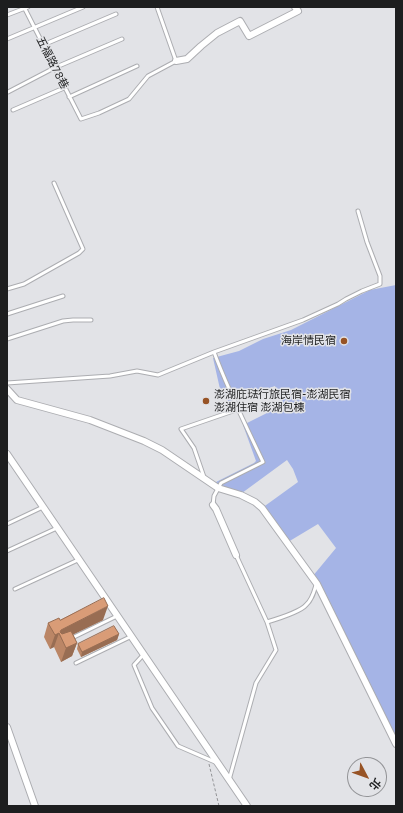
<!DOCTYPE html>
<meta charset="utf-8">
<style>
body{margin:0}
#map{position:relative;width:403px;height:813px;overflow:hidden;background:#e2e3e7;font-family:"IBM Plex Sans","Noto Sans TC",sans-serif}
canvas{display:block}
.frame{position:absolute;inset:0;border:8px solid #1d1e1f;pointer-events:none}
.north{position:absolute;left:347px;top:757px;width:40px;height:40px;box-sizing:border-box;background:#e2e3e7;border:1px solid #939497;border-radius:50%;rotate:131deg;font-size:11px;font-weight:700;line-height:16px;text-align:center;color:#1d1e1f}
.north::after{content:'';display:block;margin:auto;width:14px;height:18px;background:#975325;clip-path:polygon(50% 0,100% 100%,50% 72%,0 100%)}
</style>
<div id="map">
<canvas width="403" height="813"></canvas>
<div class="frame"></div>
<div class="north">北</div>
</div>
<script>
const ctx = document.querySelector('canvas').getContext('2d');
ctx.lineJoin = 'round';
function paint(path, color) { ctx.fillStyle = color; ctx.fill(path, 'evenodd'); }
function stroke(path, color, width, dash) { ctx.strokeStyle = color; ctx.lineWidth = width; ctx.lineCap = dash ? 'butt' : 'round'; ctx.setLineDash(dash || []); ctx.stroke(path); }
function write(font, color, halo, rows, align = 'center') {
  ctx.font = font + ' "IBM Plex Sans","Noto Sans TC",sans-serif'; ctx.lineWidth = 3; ctx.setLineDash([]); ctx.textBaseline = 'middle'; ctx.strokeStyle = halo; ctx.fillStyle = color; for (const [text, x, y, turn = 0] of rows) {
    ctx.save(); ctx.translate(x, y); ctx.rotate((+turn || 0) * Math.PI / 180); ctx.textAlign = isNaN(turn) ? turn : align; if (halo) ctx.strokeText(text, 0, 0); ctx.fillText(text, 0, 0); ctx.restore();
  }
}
paint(new Path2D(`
 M 396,285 L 396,742 L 312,577 L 336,548 L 318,524 L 288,542 L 262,508 L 298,482 L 293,469 L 287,460 L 242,493 L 214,483 L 254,463 L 256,461 L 243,425 L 283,405 L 275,386 L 229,402 L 220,389 L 213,358 L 239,351 L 263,339 L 291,330 L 370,290 Z`), '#a5b4e6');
const lane = new Path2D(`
 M 24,7 L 81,119 L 99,113 L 129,99 L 148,76 L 176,61 L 157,7
 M 7,15 L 28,7
 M 7,39 L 83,7
 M 43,45 L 116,14
 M 8,92 L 54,68 L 122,39
 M 69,97 L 137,66
 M 13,110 L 64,88
 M 7,289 L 24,284 L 79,253 L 83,249 L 54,183
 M 7,314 L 63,296
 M 7,339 L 63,321 L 73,320 L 91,320
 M 7,383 L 110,376 L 137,371 L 158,375 L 214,352 L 303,320 L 338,304 L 346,299 L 362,291 L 380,284 L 380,276 L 367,242 L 358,211
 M 204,477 L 194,448 L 181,429 L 239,409
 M 213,505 L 214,496 L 221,483 L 263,462 C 246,426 228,390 214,352
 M 7,524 L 43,507
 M 7,551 L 57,528
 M 236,555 L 267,622
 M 15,589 L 78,560
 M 72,638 L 117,616
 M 144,654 L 134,665 L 152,708 L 178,746 L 215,762
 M 76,663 L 132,636
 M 229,780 L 256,683 L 276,650 L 267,622 C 277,619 300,612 306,605 C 312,600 314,592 316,585`);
const street = new Path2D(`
 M 176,61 L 187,59 L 201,46 L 217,33 L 240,21 L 249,36 L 298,11 L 295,7
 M 7,389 L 17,400 L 90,420 L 144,441 L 162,450 L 218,488 L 241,495 L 255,502 L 262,508 L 317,584 L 396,744
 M 7,454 L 247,806
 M 213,505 L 216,509 L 236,555
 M 7,727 L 35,806`);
stroke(lane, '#acadb1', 5);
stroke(street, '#acadb1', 8);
stroke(new Path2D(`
 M 209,764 L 219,806`), '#929396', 1, [3, 2]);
stroke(lane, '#fff', 3);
stroke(street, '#fff', 6);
paint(new Path2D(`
 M 60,620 L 103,620 L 73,634 L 77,643 L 72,656 L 61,662 L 54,647 L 50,649 L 44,637 L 48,623 Z
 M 119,634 L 117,640 L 81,657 L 77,649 L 78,644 Z`), '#bb8666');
paint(new Path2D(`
 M 108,606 L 103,620 L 62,640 L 59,634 L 61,630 Z
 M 59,633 L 54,647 L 50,649 L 55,635 Z
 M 119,634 L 117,640 L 81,657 L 82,652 Z
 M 77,643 L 72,656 L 61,662 L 66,648 Z`), '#986d53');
const building = new Path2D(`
 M 104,598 L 108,606 L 61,630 L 60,632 L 62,634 L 71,631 L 77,643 L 66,648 L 59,633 L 55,635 L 48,623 L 59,618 L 60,620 Z
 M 114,626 L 119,634 L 82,652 L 78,644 Z`);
paint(building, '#d99c77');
stroke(building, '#986d53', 1);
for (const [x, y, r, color] of [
 [344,341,4,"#975325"],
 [206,401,4,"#975325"]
]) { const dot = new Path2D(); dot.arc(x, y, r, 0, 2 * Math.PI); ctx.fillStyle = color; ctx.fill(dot); stroke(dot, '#e2e3e7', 1.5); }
write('11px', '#1d1e1f', '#e2e3e7', [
 ["五福路78巷",52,63,63]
]);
write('11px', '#1d1e1f', '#e2e3e7', [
 ["海岸情民宿",336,341],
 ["澎湖庇琺行旅民宿-澎湖民宿",214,395,"left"],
 ["澎湖住宿 澎湖包棟",214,408,"left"]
], 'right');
</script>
